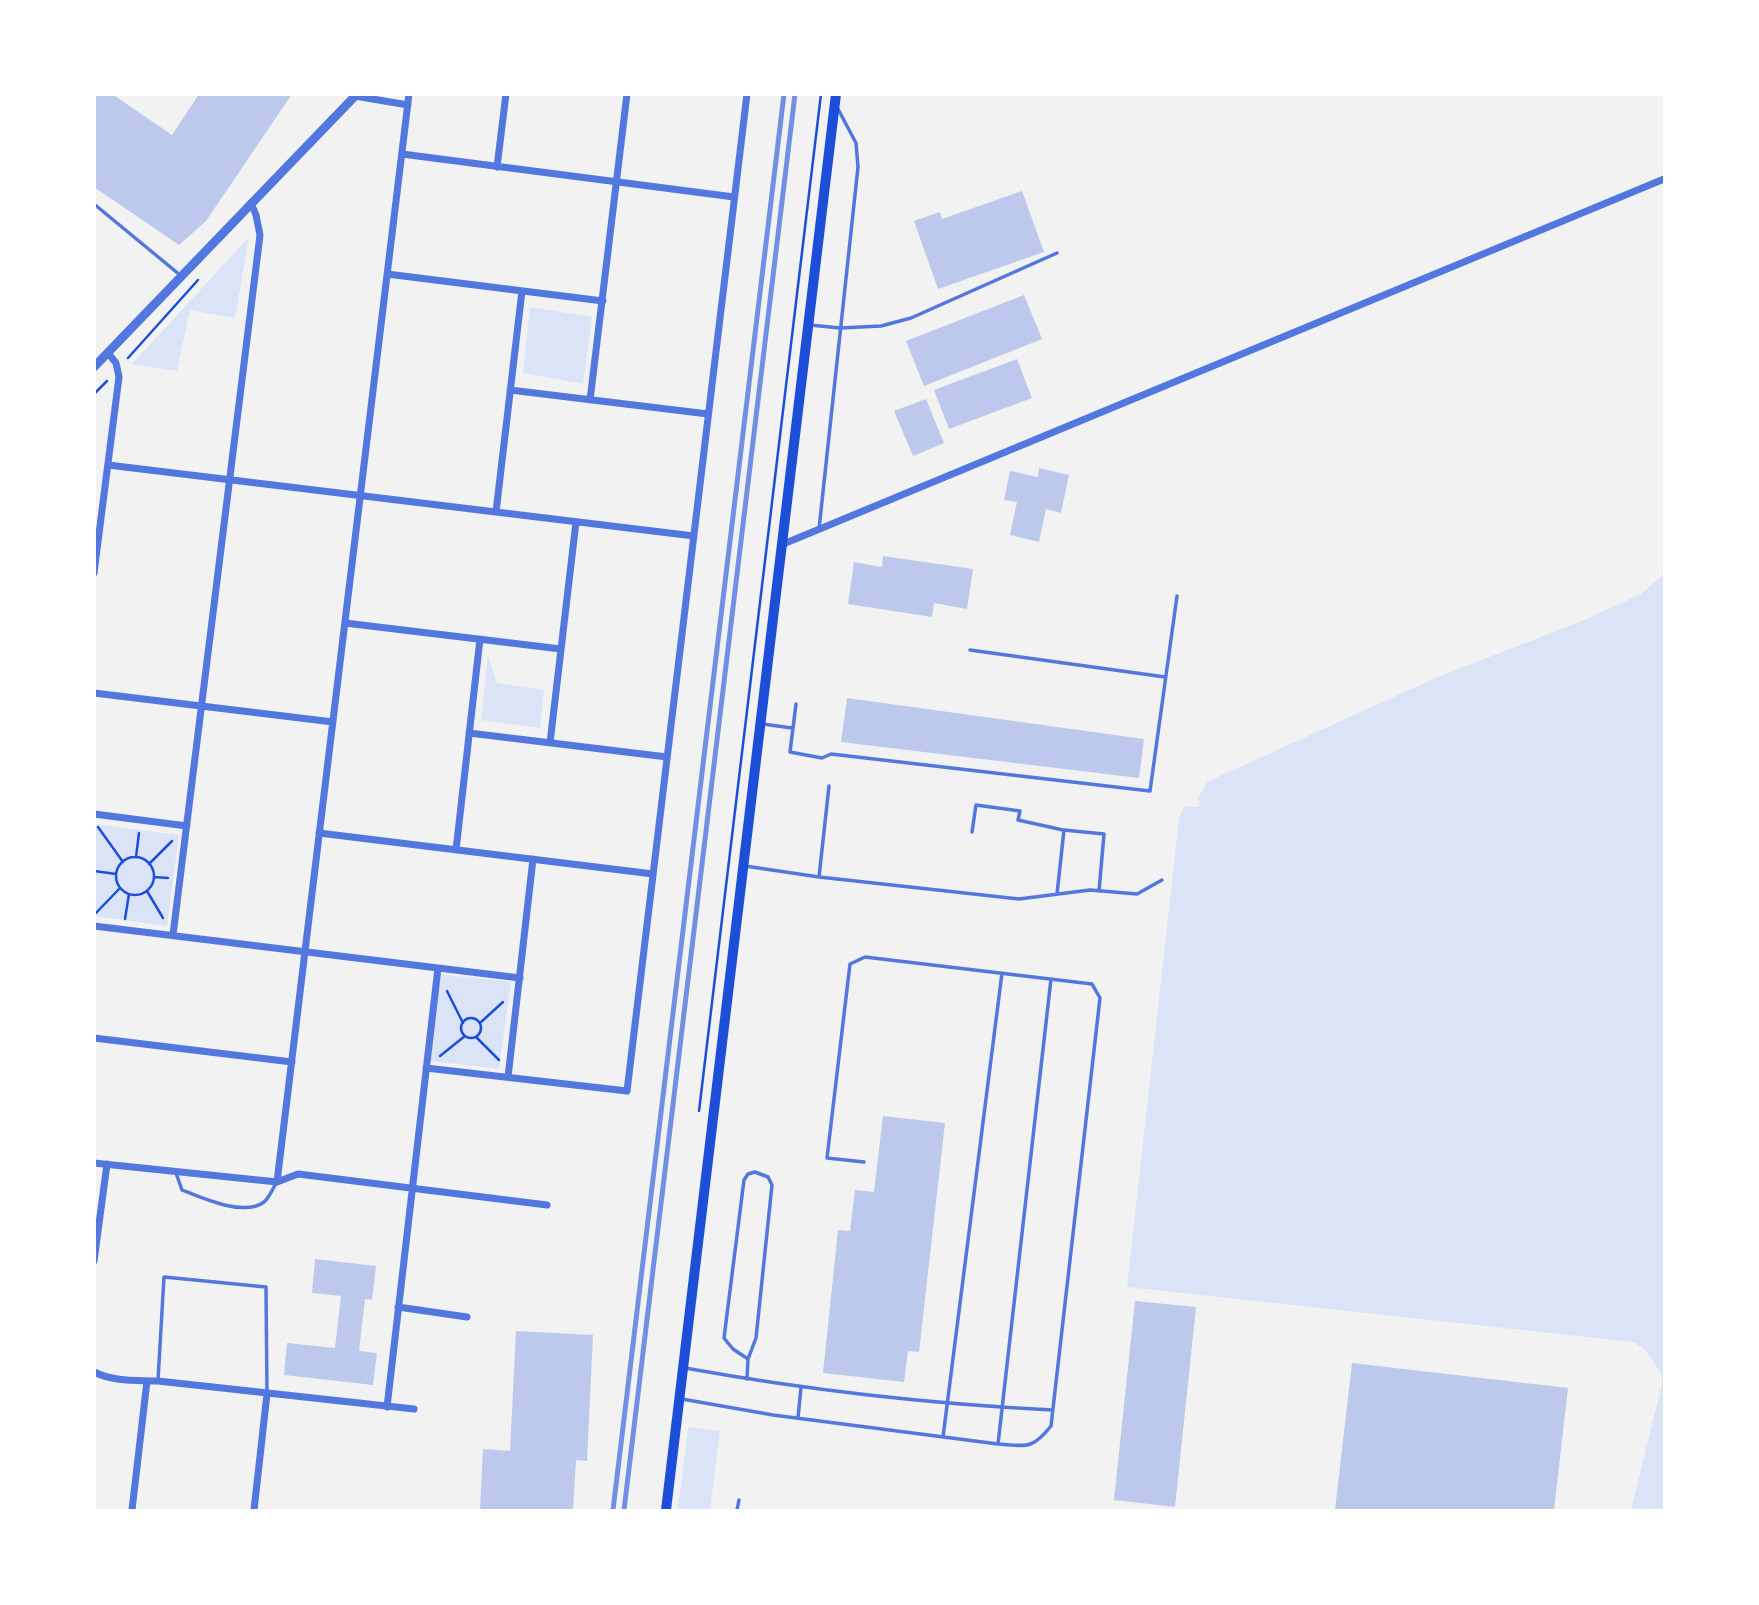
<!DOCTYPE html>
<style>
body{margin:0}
#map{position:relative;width:1759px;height:1605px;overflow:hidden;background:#f2f2f2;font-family:Bitter,serif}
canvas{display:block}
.frame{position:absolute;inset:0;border:96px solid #fff;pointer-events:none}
</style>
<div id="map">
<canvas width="1759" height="1605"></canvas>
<div class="frame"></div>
</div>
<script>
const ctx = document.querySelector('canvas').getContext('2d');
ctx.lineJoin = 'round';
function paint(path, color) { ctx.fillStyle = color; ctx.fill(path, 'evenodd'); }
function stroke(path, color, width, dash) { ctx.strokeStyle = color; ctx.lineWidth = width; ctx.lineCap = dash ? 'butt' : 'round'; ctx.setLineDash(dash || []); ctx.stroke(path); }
paint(new Path2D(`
 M 249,237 L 235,318 L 190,310 L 177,371 L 132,364 Z
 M 530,307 L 592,317 L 583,384 L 523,373 Z
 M 1664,574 L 1664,1510 L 1631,1510 L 1663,1380 C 1657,1365 1648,1349 1633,1342 L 1127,1287 L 1179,819 L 1184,806 L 1198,807 L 1200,801 L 1197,800 L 1207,782 L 1433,679 L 1584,620 L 1641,594 Z
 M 488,656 L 497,683 L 544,690 L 540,728 L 481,720 Z
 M 95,824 L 179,835 L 167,926 L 95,916 Z
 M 439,974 L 511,982 L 499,1069 L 430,1061 Z
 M 688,1427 L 720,1431 L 710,1510 L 678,1510 Z`), '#dbe4f7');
paint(new Path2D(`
 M 94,94 L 112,94 L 172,135 L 199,94 L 292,94 L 206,221 L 179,245 L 94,187 Z
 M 1022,191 L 1044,252 L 938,289 L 914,221 L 940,212 L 942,219 Z
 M 1024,295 L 1042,339 L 924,386 L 906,341 Z
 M 1017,359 L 1032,398 L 949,429 L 934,390 Z
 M 926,399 L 944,443 L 913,456 L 894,411 Z
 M 1039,468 L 1069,475 L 1061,513 L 1046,509 L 1039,542 L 1010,535 L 1017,502 L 1004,500 L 1010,471 L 1038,477 Z
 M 883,556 L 973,569 L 967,609 L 934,603 L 932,617 L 848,604 L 854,562 L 882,567 Z
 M 847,698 L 1144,739 L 1139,778 L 841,742 Z
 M 883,1116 L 945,1123 L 919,1352 L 908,1351 L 904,1382 L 823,1373 L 838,1230 L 850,1231 L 855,1190 L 874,1192 Z
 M 315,1259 L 376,1266 L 372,1300 L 365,1299 L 359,1351 L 377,1353 L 373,1385 L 284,1375 L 287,1343 L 335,1348 L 341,1296 L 312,1293 Z
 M 1135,1301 L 1196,1307 L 1175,1507 L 1114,1500 Z
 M 516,1331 L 593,1335 L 587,1461 L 576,1460 L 573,1510 L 480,1510 L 483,1449 L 510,1451 Z
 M 1352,1363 L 1568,1388 L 1554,1510 L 1335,1510 Z`), '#bdc9ec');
stroke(new Path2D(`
 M 128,358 L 198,280
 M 94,394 L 107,381
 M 98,827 L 123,862
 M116 876a19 19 0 1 1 38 0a19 19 0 1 1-38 0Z
 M 136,857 L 139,833
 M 149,864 L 172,841
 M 94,871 L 116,874
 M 154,877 L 168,878
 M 147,891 L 163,918
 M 96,913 L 120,888
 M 125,919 L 129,894
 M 447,991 L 463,1023
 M461 1028a10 10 0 1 1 20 0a10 10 0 1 1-20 0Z
 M 480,1023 L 503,1002
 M 476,1037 L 499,1060
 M 440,1056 L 465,1036
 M 699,1111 L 821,94`), '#1d4ed8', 2.5);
stroke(new Path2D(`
 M 94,204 L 180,275
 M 810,325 L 840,328 L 881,326 L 911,318 L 1057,253
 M 819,529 L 858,167 L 856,143 L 838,109
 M 970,650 L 1165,677
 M 796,704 L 790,752 L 822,758 L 831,754 L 1150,791 L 1177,596
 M 763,724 L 792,728
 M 972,832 L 976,805 L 1020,811 L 1018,820 L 1063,830
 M 745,866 L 819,877 L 1019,899 L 1090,890 L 1137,894 L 1162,880
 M 819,877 L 829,786
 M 1057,894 L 1064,830 L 1104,834 L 1099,891
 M 176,1173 L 182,1190 C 202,1198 244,1217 264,1202 C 269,1198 273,1189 276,1183
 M 685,1368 C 807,1390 930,1404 1053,1410
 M 747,1379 L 748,1359 L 756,1338 L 772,1185 L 768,1177 L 755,1172 L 748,1174 L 744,1180 L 724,1338 L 733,1349 L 748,1359
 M 158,1380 L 164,1277 L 266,1287 L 267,1392
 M 682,1399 L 773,1415 L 998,1444 C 1026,1446 1032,1450 1051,1426 L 1100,998 L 1092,984 L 865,957 L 850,964 L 827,1158 L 864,1162
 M 798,1418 L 801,1387
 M 943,1437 L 1002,973
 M 998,1444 L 1051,979
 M 737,1510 L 739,1500`), '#5277de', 3.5);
stroke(new Path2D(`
 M 355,96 L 408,105
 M 402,154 L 734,197
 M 497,167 L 506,94
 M 387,274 L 603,301
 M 510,390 L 708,414
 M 590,400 L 627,94
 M 108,465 L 694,536
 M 496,512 L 522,291
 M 781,545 L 1664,179
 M 94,573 L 119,377 L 116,363 L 108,353
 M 345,623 L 561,649
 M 94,693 L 333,722
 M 469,733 L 667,757
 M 550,743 L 576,522
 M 94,814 L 187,826
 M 319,833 L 653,874
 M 456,850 L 480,639
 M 94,926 L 520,978
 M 173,935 L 260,235 L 256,215 L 251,203
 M 94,1038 L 292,1062
 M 426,1068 L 627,1091 L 747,94
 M 508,1077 L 533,859
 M 94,1163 L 277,1182 L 298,1174 L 547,1205
 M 277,1182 L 409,94
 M 94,1261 L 107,1164
 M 398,1307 L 467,1317
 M 94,1372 C 114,1382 137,1380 158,1381 L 414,1409
 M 387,1407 L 438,968
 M 132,1510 L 147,1381
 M 254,1510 L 267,1394`), '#5277de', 7);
stroke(new Path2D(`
 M 94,367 L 357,94`), '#5277de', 9);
stroke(new Path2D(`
 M 666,1510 L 836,94`), '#1d4ed8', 10);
stroke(new Path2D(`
 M 613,1510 L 784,94
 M 624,1510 L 795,94`), '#7290e2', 5);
</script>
